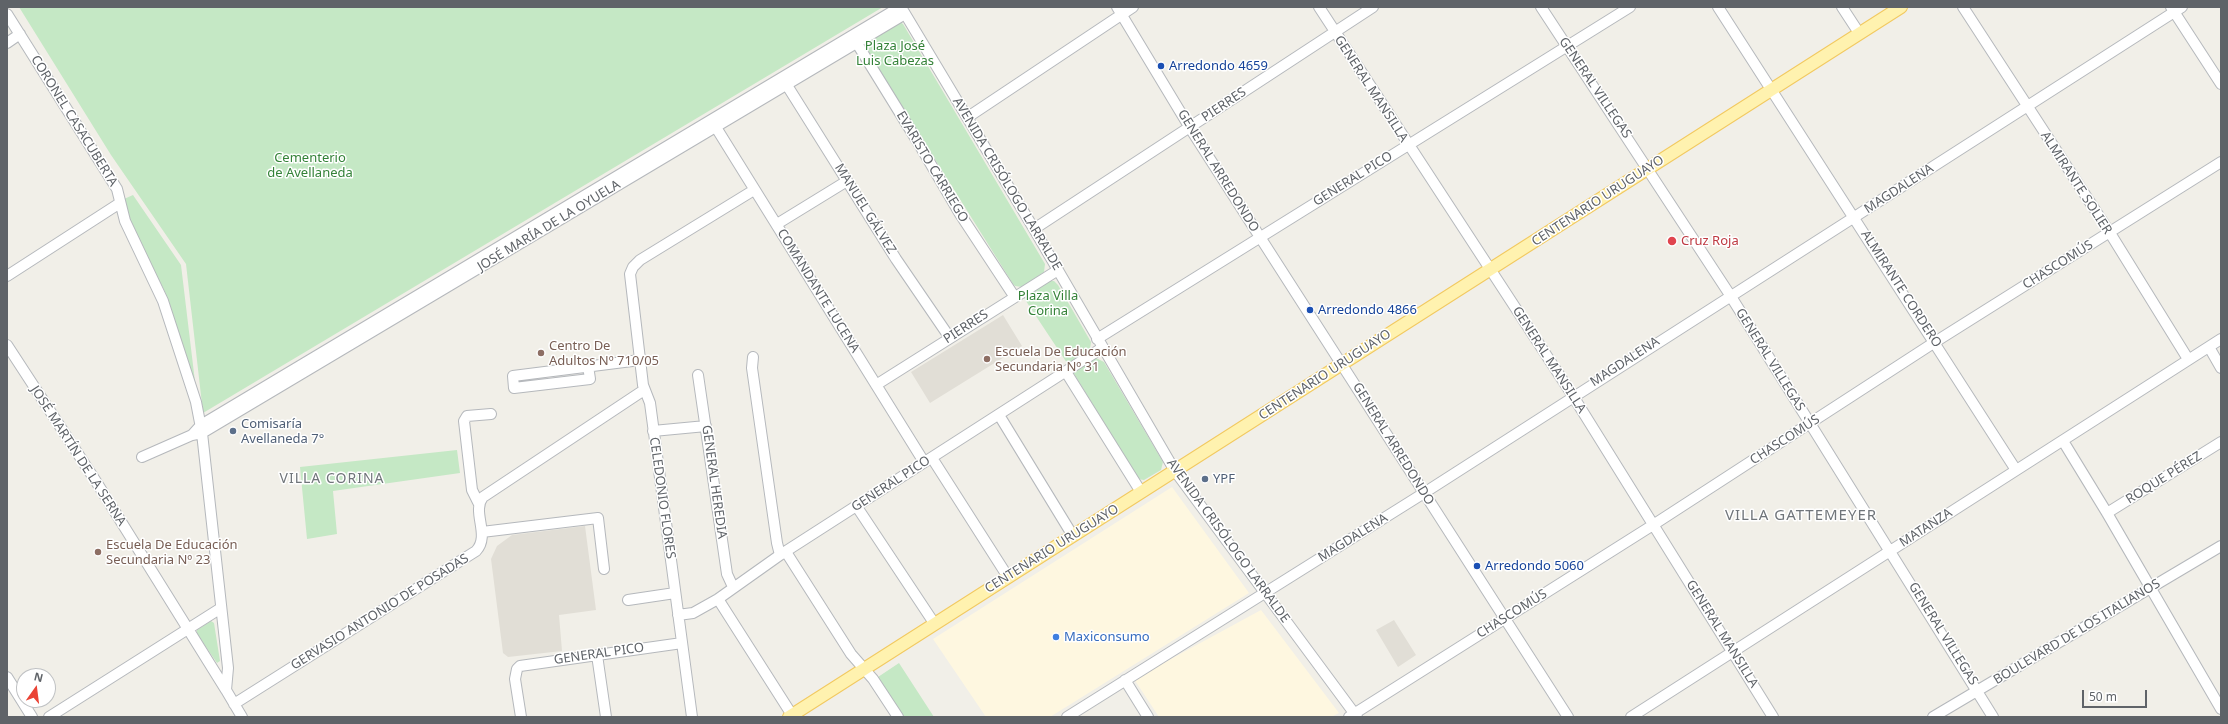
<!DOCTYPE html>
<meta charset="utf-8">
<style>
body{margin:0}
#map{position:relative;width:2228px;height:724px;overflow:hidden;background:#f1efe8;font-family:"Noto Sans",sans-serif}
canvas{display:block}
.frame{position:absolute;inset:0;border:8px solid #5f6368;pointer-events:none}
.north{position:absolute;left:16px;top:668px;width:40px;height:40px;box-sizing:border-box;background:#fff;border:1px solid #bfc1c3;border-radius:50%;rotate:14deg;font-size:11px;font-weight:700;line-height:16px;text-align:center;color:#5f6368}
.north::after{content:'';display:block;margin:auto;width:14px;height:18px;background:#ea4335;clip-path:polygon(50% 0,100% 100%,50% 72%,0 100%)}
.scale{position:absolute;left:2082px;top:690px;width:65px;height:18px;box-sizing:border-box;border:2px solid #5f6368;border-top:0;padding-left:5px;font-size:12px;line-height:14px;white-space:nowrap;color:#5f6368;-webkit-text-stroke:3px #fff;paint-order:stroke}
</style>
<div id="map">
<canvas width="2228" height="724"></canvas>
<div class="frame"></div>
<div class="north">N</div>
<div class="scale">50 m</div>
</div>
<script>
const ctx = document.querySelector('canvas').getContext('2d');
ctx.lineJoin = 'round';
function paint(path, color) { ctx.fillStyle = color; ctx.fill(path, 'evenodd'); }
function stroke(path, color, width, dash) { ctx.strokeStyle = color; ctx.lineWidth = width; ctx.lineCap = dash ? 'butt' : 'round'; ctx.setLineDash(dash || []); ctx.stroke(path); }
function write(font, color, halo, rows, align = 'center') {
  ctx.font = font + ' "Noto Sans",sans-serif'; ctx.lineWidth = 3; ctx.setLineDash([]); ctx.textBaseline = 'middle'; ctx.strokeStyle = halo; ctx.fillStyle = color; for (const [text, x, y, turn = 0] of rows) {
    ctx.save(); ctx.translate(x, y); ctx.rotate((+turn || 0) * Math.PI / 180); ctx.textAlign = isNaN(turn) ? turn : align; if (halo) ctx.strokeText(text, 0, 0); ctx.fillText(text, 0, 0); ctx.restore();
  }
}
paint(new Path2D(`
 M 1172,487 L 1249,593 L 1050,717 L 986,717 L 933,639 Z
 M 1261,610 L 1339,713 L 1331,717 L 1159,717 L 1134,679 Z`), '#fef7e0');
paint(new Path2D(`
 M 1003,315 L 1022,346 L 930,403 L 911,372 Z
 M 585,526 L 596,610 L 559,615 L 562,651 L 508,657 L 503,653 L 491,559 L 497,546 L 512,535 Z
 M 1394,620 L 1416,655 L 1398,667 L 1376,630 Z`), '#e1ded6');
paint(new Path2D(`
 M 19,7 L 883,7 L 203,413 L 186,264 L 111,155 Z
 M 900,22 L 903,24 L 1045,264 L 1044,272 L 1022,287 L 1015,286 L 1013,284 L 864,46 L 863,44 Z
 M 133,195 L 181,265 L 196,390 L 165,292 L 131,224 L 124,199 Z
 M 1048,281 L 1054,281 L 1058,285 L 1091,342 L 1090,349 L 1069,366 L 1024,298 Z
 M 1096,358 L 1104,362 L 1163,462 L 1161,470 L 1144,480 L 1138,479 L 1073,372 Z
 M 457,450 L 460,473 L 333,491 L 337,534 L 307,539 L 300,467 Z
 M 211,621 L 214,623 L 220,661 L 217,663 L 197,634 L 197,630 Z
 M 899,663 L 934,717 L 904,717 L 878,677 Z`), '#c5e8c5');
const minor = new Path2D(`
 M 901,7 L 1034,229 L 1175,471 L 1357,717
 M 1117,7 L 1190,128 L 1568,717
 M 1319,7 L 1573,396 L 1773,717
 M 1541,7 L 1730,295 L 1993,717
 M 1718,7 L 2016,470
 M 1842,7 L 1859,33
 M 1963,7 L 2110,233 L 2188,359
 M 2171,7 L 2221,84
 M 7,14 L 117,189 L 125,221 L 163,301 L 196,402 L 202,433 L 228,668 L 226,690 L 242,717
 M 853,37 L 919,144 L 960,214 L 1014,296
 M 7,43 L 20,34
 M 783,79 L 896,259 L 950,338
 M 968,117 L 1133,7
 M 712,121 L 924,462
 M 777,224 L 847,181
 M 1034,229 L 1373,7
 M 7,276 L 120,203
 M 1097,339 L 1630,7
 M 7,345 L 97,483 L 226,690
 M 2209,347 L 2221,368
 M 753,357 L 752,368 L 777,543 L 780,555
 M 588,366 L 590,379 L 514,388 L 513,376 L 640,360
 M 1066,372 L 1141,492
 M 698,375 L 727,574 L 733,587
 M 876,385 L 1058,270
 M 999,415 L 1073,536
 M 653,431 L 706,426
 M 192,435 L 201,425 L 900,7
 M 2063,441 L 2107,513 L 2221,709
 M 142,457 L 192,435 L 202,433 L 905,14
 M 932,458 L 1008,577
 M 479,504 L 472,490 L 464,421 L 467,416 L 491,414
 M 857,507 L 934,623
 M 2107,513 L 2221,442
 M 482,532 L 598,518 L 604,569
 M 786,552 L 851,654 L 873,679 L 898,717
 M 718,599 L 792,715
 M 628,600 L 675,593
 M 678,615 L 693,613 L 718,599 L 780,555 L 1102,348
 M 597,655 L 606,717
 M 7,677 L 32,717
 M 1125,680 L 1148,717
 M 234,704 L 476,551 C 491,535 471,512 483,497 L 644,390
 M 49,717 L 221,608
 M 521,717 L 515,679 L 517,669 L 520,666 L 682,643
 M 692,717 L 650,403 L 643,385 L 630,274 L 633,267 L 640,260 L 754,190
 M 1067,717 L 1424,493 L 2182,7
 M 1349,717 L 1653,525 L 1935,342 L 2221,162
 M 1631,717 L 2221,339
 M 1933,717 L 2221,546`);
const major = new Path2D(`
 M 789,717 L 1901,7`);
stroke(minor, '#b5b8bc', 12);
stroke(major, '#f2c960', 14);
stroke(minor, '#fff', 10);
stroke(major, '#fff2af', 12);
for (const [x, y, r, color] of [
 [1161,66,4,"#1a4fb4"],
 [1672,241,5,"#e0444e"],
 [1310,310,4,"#1a4fb4"],
 [541,353,4,"#8d6e63"],
 [987,359,4,"#8d6e63"],
 [233,431,4,"#5c6f8a"],
 [1205,479,4,"#5c6f8a"],
 [98,552,4,"#8d6e63"],
 [1477,566,4,"#1a4fb4"],
 [1056,637,4,"#3f7fe0"]
]) { const dot = new Path2D(); dot.arc(x, y, r, 0, 2 * Math.PI); ctx.fillStyle = color; ctx.fill(dot); stroke(dot, '#fff', 1.5); }
write('13px', '#348238', '#fff', [
 ["Plaza José",895,46],
 ["Luis Cabezas",895,61],
 ["Cementerio",310,158],
 ["de Avellaneda",310,173],
 ["Plaza Villa",1048,296],
 ["Corina",1048,311]
]);
write('13px', '#164399', '#fff', [
 ["Arredondo 4659",1169,66],
 ["Arredondo 4866",1318,310],
 ["Arredondo 5060",1485,566]
], 'left');
write('13px', '#5f6368', '#fff', [
 ["GENERAL VILLEGAS",1595,88,56],
 ["GENERAL MANSILLA",1371,89,57],
 ["PIERRES",1224,105,-34],
 ["CORONEL CASACUBERTA",74,121,58],
 ["EVARISTO CARRIEGO",932,167,59],
 ["GENERAL ARREDONDO",1218,171,58],
 ["GENERAL PICO",1353,179,-32],
 ["ALMIRANTE SOLIER",2076,183,57],
 ["AVENIDA CRISÓLOGO LARRALDE",1007,184,59],
 ["MAGDALENA",1899,189,-33],
 ["CENTENARIO URUGUAYO",1598,201,-33],
 ["MANUEL GÁLVEZ",865,209,58],
 ["JOSÉ MARÍA DE LA OYUELA",549,226,-31],
 ["CHASCOMÚS",2058,265,-32],
 ["ALMIRANTE CORDERO",1901,289,57],
 ["COMANDANTE LUCENA",818,291,58],
 ["PIERRES",966,327,-33],
 ["GENERAL MANSILLA",1549,360,57],
 ["GENERAL VILLEGAS",1770,360,58],
 ["MAGDALENA",1625,362,-33],
 ["CENTENARIO URUGUAYO",1325,375,-33],
 ["CHASCOMÚS",1785,440,-33],
 ["GENERAL ARREDONDO",1393,444,58],
 ["JOSÉ MARTÍN DE LA SERNA",78,456,57],
 ["ROQUE PÉREZ",2164,478,-32],
 ["GENERAL HEREDIA",714,482,82],
 ["GENERAL PICO",891,484,-33],
 ["CELEDONIO FLORES",662,498,82],
 ["MATANZA",1926,528,-33],
 ["MAGDALENA",1353,538,-32],
 ["AVENIDA CRISÓLOGO LARRALDE",1228,541,54],
 ["CENTENARIO URUGUAYO",1052,549,-32],
 ["GERVASIO ANTONIO DE POSADAS",380,612,-32],
 ["CHASCOMÚS",1512,614,-32],
 ["BOULEVARD DE LOS ITALIANOS",2077,632,-31],
 ["GENERAL MANSILLA",1722,634,58],
 ["GENERAL VILLEGAS",1943,634,58],
 ["GENERAL PICO",599,654,-8]
]);
write('13px', '#be3a42', '#fff', [
 ["Cruz Roja",1681,241]
], 'left');
write('13px', '#785e54', '#fff', [
 ["Centro De",549,346],
 ["Adultos Nº 710/05",549,361],
 ["Escuela De Educación",995,352],
 ["Secundaria Nº 31",995,367],
 ["Escuela De Educación",106,545],
 ["Secundaria Nº 23",106,560]
], 'left');
write('13px', '#4e5e75', '#fff', [
 ["Comisaría",241,424],
 ["Avellaneda 7°",241,439],
 ["YPF",1213,479]
], 'left');
write('13px', '#366cbe', '#fff', [
 ["Maxiconsumo",1064,637]
], 'left');
ctx.letterSpacing = '1px';
write('14px', '#70757a', '#fff', [
 ["VILLA CORINA",332,479]
]);
ctx.letterSpacing = '0px';
ctx.letterSpacing = '1px';
write('15px', '#70757a', '#fff', [
 ["VILLA GATTEMEYER",1801,516]
]);
ctx.letterSpacing = '0px';
</script>
